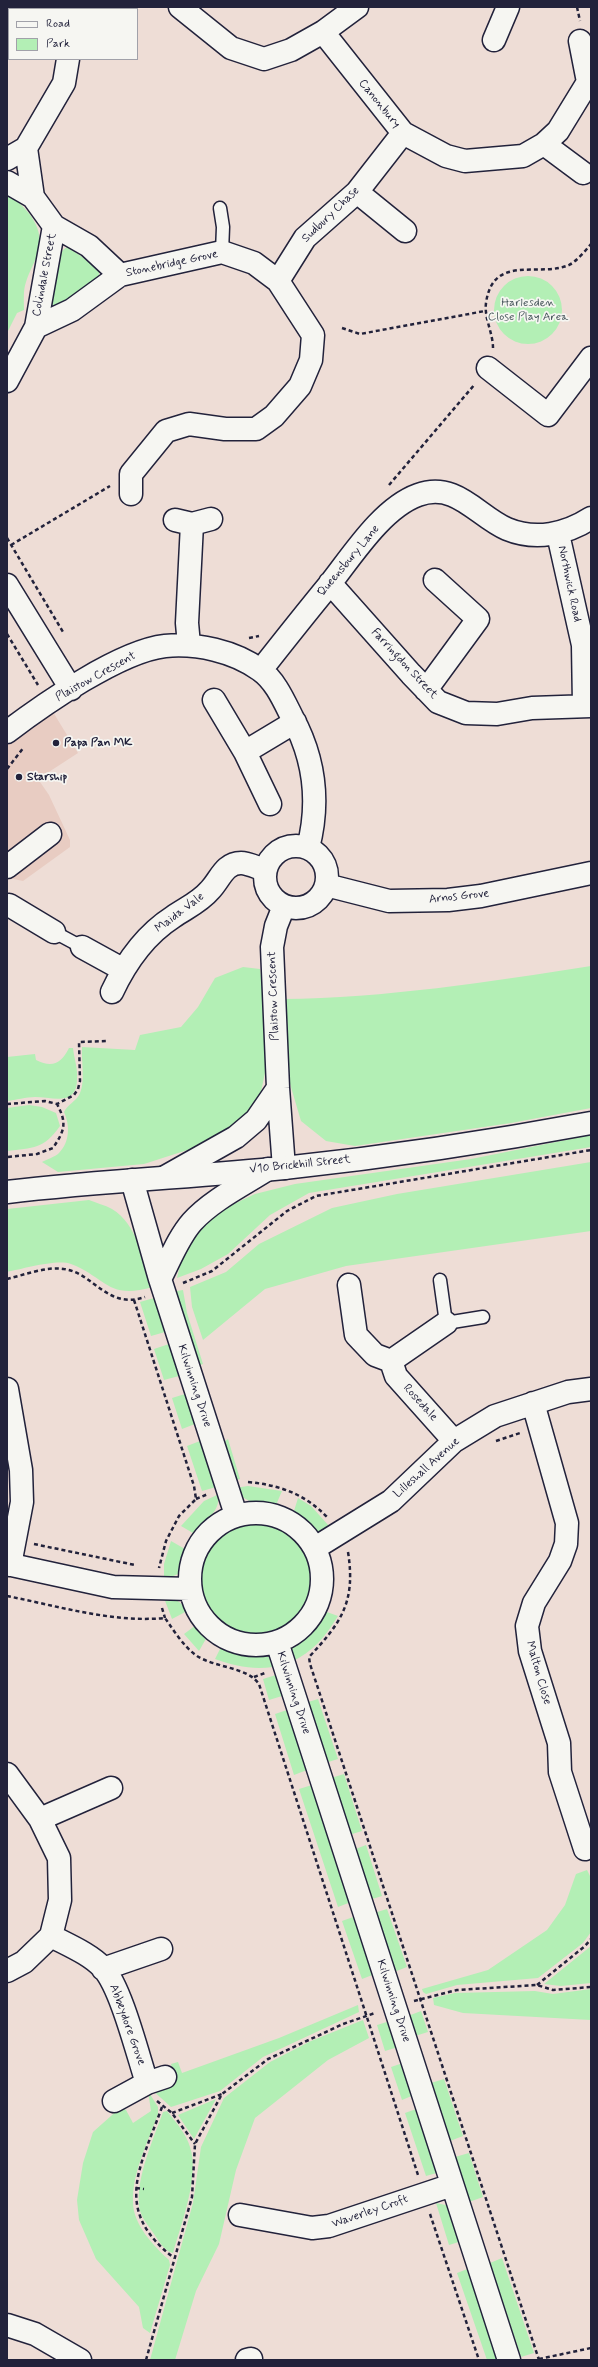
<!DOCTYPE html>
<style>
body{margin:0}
#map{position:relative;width:598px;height:2367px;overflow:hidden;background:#eeddd6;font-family:Mynerve,sans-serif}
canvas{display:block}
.frame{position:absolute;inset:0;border:8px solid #22223b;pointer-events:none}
.legend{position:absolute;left:8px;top:8px;width:130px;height:52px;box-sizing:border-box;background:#f6f6f2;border:1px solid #a1a1a9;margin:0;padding:5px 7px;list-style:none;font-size:12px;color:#22223b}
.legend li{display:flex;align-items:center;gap:8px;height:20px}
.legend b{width:20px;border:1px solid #a1a1a9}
</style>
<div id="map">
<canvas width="598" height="2367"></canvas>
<div class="frame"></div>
<ul class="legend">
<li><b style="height:5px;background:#f6f6f2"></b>Road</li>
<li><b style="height:11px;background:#b3efb5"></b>Park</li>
</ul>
</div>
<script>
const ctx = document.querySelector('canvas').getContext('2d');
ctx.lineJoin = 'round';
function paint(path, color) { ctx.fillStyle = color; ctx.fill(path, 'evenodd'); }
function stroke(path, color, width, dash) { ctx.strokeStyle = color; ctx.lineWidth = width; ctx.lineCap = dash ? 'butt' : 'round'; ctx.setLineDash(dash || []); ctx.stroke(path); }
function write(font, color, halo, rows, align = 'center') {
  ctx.font = font + ' Mynerve,sans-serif'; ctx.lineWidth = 3.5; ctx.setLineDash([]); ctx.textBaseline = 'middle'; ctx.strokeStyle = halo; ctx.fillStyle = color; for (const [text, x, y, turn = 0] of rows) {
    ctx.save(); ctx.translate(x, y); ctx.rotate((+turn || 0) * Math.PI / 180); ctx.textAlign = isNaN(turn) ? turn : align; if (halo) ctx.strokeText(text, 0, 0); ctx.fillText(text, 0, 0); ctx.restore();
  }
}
paint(new Path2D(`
 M 53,712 L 78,753 L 38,779 L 49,795 L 70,840 L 70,847 L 23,881 L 9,878 L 7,881 L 7,742 Z`), '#e8ccc2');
paint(new Path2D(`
 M 7,194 C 26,206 44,226 39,250 C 36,261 29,271 26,282 C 23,290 24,301 24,310 L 17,313 L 7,333 Z
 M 67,247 L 81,256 L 99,271 L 99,280 L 52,312 C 49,296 51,256 67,247 Z
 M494 310a34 34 0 1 1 68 0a34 34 0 1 1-68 0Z
 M 591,966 L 591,1108 L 511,1123 L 355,1146 L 326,1141 L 301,1121 L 288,1077 L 282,999 C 386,998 488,982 591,966 Z
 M 243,967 L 260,969 L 268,1024 L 267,1063 L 261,1092 L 240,1122 L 203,1145 L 144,1164 L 58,1172 L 42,1162 C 47,1159 55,1157 59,1153 C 70,1142 70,1125 64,1112 C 68,1104 75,1102 79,1095 C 86,1083 81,1061 82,1047 L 135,1050 L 140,1035 L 181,1027 L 198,1007 L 215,978 Z
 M 69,1048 L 73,1048 C 74,1058 78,1069 77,1079 C 77,1107 52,1097 35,1097 C 26,1097 16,1100 7,1101 L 7,1057 L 35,1054 L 36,1060 C 52,1068 61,1064 69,1048 Z
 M 29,1105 L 42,1107 L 56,1113 L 60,1126 C 44,1149 33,1148 7,1151 L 7,1108 Z
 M 591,1135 L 591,1147 L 309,1193 L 270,1215 L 228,1254 L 201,1269 L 177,1278 L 182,1256 L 197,1229 L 223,1209 L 255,1194 L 295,1184 L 471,1159 Z
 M 591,1162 L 591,1231 L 346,1266 L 265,1289 L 203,1340 L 192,1307 L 190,1287 L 226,1272 L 259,1244 L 332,1208 L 397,1194 Z
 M 89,1200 C 96,1203 105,1205 112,1209 C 137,1224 144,1261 153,1287 C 107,1300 107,1278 71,1264 C 56,1259 23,1269 7,1272 L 7,1209 Z
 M 183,1290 L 187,1313 L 203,1364 L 197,1366 L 177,1302 L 177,1291 Z
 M 154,1298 L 165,1332 L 151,1336 L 140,1302 Z
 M 169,1344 L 179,1376 L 164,1380 L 154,1349 Z
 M 185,1394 L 195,1424 L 182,1429 L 172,1398 Z
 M 228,1439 L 240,1479 L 233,1481 L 222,1443 Z
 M 200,1441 L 216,1487 L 202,1491 L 187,1446 Z
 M 248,1486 L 282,1491 L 276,1505 C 258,1503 245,1504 235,1488 Z
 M 217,1495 C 223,1510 203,1522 193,1533 L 181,1526 L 204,1501 Z
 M 298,1498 L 311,1506 L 330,1527 L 318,1532 L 294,1511 Z
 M199 1578a57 57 0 1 1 114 0a57 57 0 1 1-114 0Z
 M 171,1541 L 185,1549 L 178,1574 L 164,1580 L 164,1564 Z
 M 164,1598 C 176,1598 180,1601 187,1611 L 172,1619 Z
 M 324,1611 L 338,1616 C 325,1637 313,1652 291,1662 L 292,1647 L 307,1635 Z
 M 196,1625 L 207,1637 L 199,1651 L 184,1634 Z
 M 221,1647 L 242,1654 L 269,1657 L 273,1667 C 252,1670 235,1666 215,1659 Z
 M 276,1675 L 282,1696 L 269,1700 L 263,1679 Z
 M 318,1699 L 338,1759 L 325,1763 L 305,1703 Z
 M 287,1710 L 307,1770 L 294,1775 L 275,1714 Z
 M 344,1774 L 362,1831 L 349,1835 L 331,1778 Z
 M 312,1785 L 351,1902 L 338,1907 L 299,1789 Z
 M 366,1845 L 382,1896 L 369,1900 L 353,1850 Z
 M 587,1870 L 591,1878 L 591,1932 L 583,1943 L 538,1978 L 457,1985 L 426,1994 L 423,1992 L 422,1989 L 488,1970 L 547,1930 L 565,1905 L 576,1874 Z
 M 387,1909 L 407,1967 L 394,1972 L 374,1913 Z
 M 356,1916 L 375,1974 L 362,1979 L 342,1921 Z
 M 591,1946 L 591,1983 L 561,1986 L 544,1984 Z
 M 591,1989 L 591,2020 L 463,2013 L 434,2005 L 433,1998 L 455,1993 L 535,1991 L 553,1994 Z
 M 358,2005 L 359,2012 L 263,2057 L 220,2091 L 171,2107 L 151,2089 L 176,2084 L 171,2064 L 178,2062 L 182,2073 L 279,2038 Z
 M 421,2011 L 428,2032 L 415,2036 L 408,2016 Z
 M 363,2020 L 369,2038 L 328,2060 L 255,2118 L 236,2170 L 219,2244 L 196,2291 L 175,2360 L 150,2360 L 193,2203 L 201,2147 L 224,2098 L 270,2062 L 311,2041 Z
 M 390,2021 L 398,2047 L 385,2051 L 377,2025 Z
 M 403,2063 L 414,2095 L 402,2100 L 391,2067 Z
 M 444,2079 L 463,2136 L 450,2141 L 431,2083 Z
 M 148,2091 L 158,2107 L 158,2114 C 149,2140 132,2172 133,2202 C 133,2225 154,2246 169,2260 L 170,2265 L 150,2333 L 143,2328 L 139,2307 L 96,2259 L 79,2220 L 77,2200 L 83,2163 L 93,2132 L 121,2107 L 126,2110 L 133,2123 L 151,2111 Z
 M 216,2099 L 194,2139 L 178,2115 Z
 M 419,2108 L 440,2172 L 426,2176 L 405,2113 Z
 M 167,2111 C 175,2121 187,2135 190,2147 C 200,2176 181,2224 173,2253 C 164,2251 159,2241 154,2234 C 150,2228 145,2222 142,2216 C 130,2190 154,2138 163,2112 Z
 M 469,2153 L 483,2197 L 469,2202 L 455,2157 Z
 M 436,2203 L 450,2206 L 462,2241 L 449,2245 Z
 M 502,2258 L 534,2353 L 521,2357 L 490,2263 Z
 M 470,2268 L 501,2360 L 487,2360 L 457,2273 Z`), '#b3efb5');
const lane = new Path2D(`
 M 220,208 L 223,227 L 222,252
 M 54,932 L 82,947
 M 440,1280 L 446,1323 L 483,1317`);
const street = new Path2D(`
 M 180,7 L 231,48 L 264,59 L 291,50 L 323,32 L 357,7
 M 89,9 L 91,7
 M 323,32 L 403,133 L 446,156 L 465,161 L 523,156 L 544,144 L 558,131 L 588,82 L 580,41
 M 494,40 L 508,7
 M 544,144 L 583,173
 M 7,159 L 26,148
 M 7,182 L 33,197
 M 357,192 L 405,231
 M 54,226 L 89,246 L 120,275
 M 278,281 L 305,238 L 357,192 L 403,133
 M 36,327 L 72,310 L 120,275 L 222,252 L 254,263 L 278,281 L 313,335 L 311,360 L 300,386 L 274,416 L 256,429 L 225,429 L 189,424 L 166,431 L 131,474 L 131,494
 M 488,368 L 548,415 L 591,358
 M 7,381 L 36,327 L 54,226 L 33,197 L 26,148 L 64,83 L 68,59
 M 175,520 L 192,524 L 211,519
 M 558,534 L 583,645 L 584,705
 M 330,583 L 411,674 L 438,702 L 466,713 L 497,714 L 532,708 L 591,706
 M 7,585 L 71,689
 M 189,645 L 187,623 L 192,524
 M 261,670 C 283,642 306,613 329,585 C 352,556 382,508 418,495 C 456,481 477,516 507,529 C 536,541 566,534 591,518
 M 426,690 L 478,619 L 435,580
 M 214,700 L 245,752 L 270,804
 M 7,732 C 44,704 120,651 165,646 C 197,643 234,651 260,670 C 275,680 284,701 292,717 C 315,759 320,802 308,848
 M 245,752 L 295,722
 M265 877a31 31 0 1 1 62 0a31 31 0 1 1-62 0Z
 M 7,867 L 50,834
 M 326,885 L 389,901 L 448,900 L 481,896 L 591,873
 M 9,905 L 54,932
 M 284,906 L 276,926 L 272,947 L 278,1088 L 284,1168
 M 82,947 L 122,969
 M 112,992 C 126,962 145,935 173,917 C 186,908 200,902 210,890 C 220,880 224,863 241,863 C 248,863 258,868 265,870
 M 165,1177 L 236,1137 L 256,1120 L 278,1088
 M 132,1180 L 160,1279 L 236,1515
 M 160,1279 C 170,1260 178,1238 192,1222 C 212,1200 243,1185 268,1169
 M 349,1285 L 356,1335 L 375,1355 L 391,1361 L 396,1376 L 454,1441
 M 391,1361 L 446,1323
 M 7,1389 L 21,1470 L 22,1502 L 10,1565
 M 533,1403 L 567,1523 L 566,1544 L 560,1561 L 534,1603 L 527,1626 L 530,1651 L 559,1743 L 560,1772 L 585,1849
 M190 1579a66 66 0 1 1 132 0a66 66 0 1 1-132 0Z
 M 315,1548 L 391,1501 L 454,1441 L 495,1416 L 568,1392 L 591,1389
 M 7,1564 L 113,1587 L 190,1589
 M 277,1642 L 509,2360
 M 7,1774 L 40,1819 L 59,1858 L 60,1900 L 51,1936 L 24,1962 L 7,1971
 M 40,1819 L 111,1788
 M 51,1936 C 68,1945 90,1954 103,1968 C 121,1987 138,2056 147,2083 L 114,2101
 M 103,1969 L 161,1949
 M 147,2083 L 165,2077
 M 240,2215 L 312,2228 L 329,2226 L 452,2185
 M 7,2325 L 35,2334 L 80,2360
 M 247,2360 L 251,2359`);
const secondary = new Path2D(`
 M 7,1192 C 99,1181 192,1177 284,1168 C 387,1157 489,1142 591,1123`);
stroke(lane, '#22223b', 15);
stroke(street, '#22223b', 25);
stroke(secondary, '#22223b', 25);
stroke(new Path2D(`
 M 577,7 L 580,21
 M 342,328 L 360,334 L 485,311
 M 493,348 C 493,333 484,318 486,303 C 493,253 539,278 569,265 C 577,261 585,251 591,244
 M 389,485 L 475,384
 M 7,538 L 63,632
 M 11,545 L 110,486
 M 7,634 L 38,685
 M 249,638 L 259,636
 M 7,769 L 24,747
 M 7,1104 L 45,1101 L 57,1104 L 74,1095 L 78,1089 L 80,1081 L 79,1042 L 108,1041
 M 8,1157 L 37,1154 L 53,1148 C 65,1130 67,1123 57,1104
 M 7,1279 C 24,1275 47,1266 64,1269 C 94,1273 107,1310 145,1297
 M 183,1283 L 212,1271 L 287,1211 L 316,1196 L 591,1150
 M 134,1300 L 194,1486 L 196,1499 L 179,1516 L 166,1541 L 159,1568
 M 496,1441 L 520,1433
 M 248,1482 C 279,1485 305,1494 327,1517
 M 196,1499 L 208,1494
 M 34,1544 L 135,1565
 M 348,1552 C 356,1602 341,1623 309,1657 L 310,1664 L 539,2360
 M 7,1596 C 58,1606 112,1623 165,1618 C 174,1631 184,1647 197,1656 C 216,1668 247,1667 259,1684 L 418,2175
 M 162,1608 L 165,1618
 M 254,1677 L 265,1673
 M 537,1985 L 585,1946 L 591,1939
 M 414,2001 L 457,1990 L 537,1985 L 553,1990 L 591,1987
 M 157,2101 L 172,2113 L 195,2144
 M 162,2107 C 140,2168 112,2210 174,2258
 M 172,2113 L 222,2094
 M 136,2188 L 144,2189
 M 430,2214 L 479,2360
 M 539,2359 L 591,2348
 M 146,2360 L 192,2197 L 195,2144 L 222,2094 L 268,2059 L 343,2024 L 375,2013`), '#22223b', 2.5, [4, 3]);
stroke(lane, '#f6f6f2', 12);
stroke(street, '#f6f6f2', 22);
stroke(secondary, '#f6f6f2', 22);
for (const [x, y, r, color] of [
 [56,743,4,"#22223b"],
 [19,777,4,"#22223b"]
]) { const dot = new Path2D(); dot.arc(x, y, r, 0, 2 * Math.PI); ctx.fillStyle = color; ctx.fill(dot); stroke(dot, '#f6f6f2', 1.5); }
write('12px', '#22223b', '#f6f6f2', [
 ["Canonbury",379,104,51],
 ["Sudbury Chase",331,215,-44],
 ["Stonebridge Grove",172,264,-12],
 ["Colindale Street",45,275,-79],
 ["Queensbury Lane",349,561,-50],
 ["Northwick Road",569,584,78],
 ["Farringdon Street",404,664,47],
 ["Plaistow Crescent",96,677,-29],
 ["Arnos Grove",459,897,-6],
 ["Maida Vale",180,913,-37],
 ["Plaistow Crescent",274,996,-92],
 ["V10 Brickhill Street",300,1165,-6],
 ["Kilwinning Drive",194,1386,72],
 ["Rosedale",420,1403,48],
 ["Lilleshall Avenue",427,1468,-42],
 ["Malton Close",538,1673,74],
 ["Kilwinning Drive",293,1693,72],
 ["Kilwinning Drive",393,2001,72],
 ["Abbeydore Grove",127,2025,70],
 ["Waverley Croft",370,2212,-19]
]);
write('12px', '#46555a', '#f6f6f2', [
 ["Harlesden",528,303],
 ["Close Play Area",528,317]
]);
write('bold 12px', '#22223b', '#f6f6f2', [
 ["Papa Pan MK",64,743],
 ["Starship",27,777]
], 'left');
</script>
